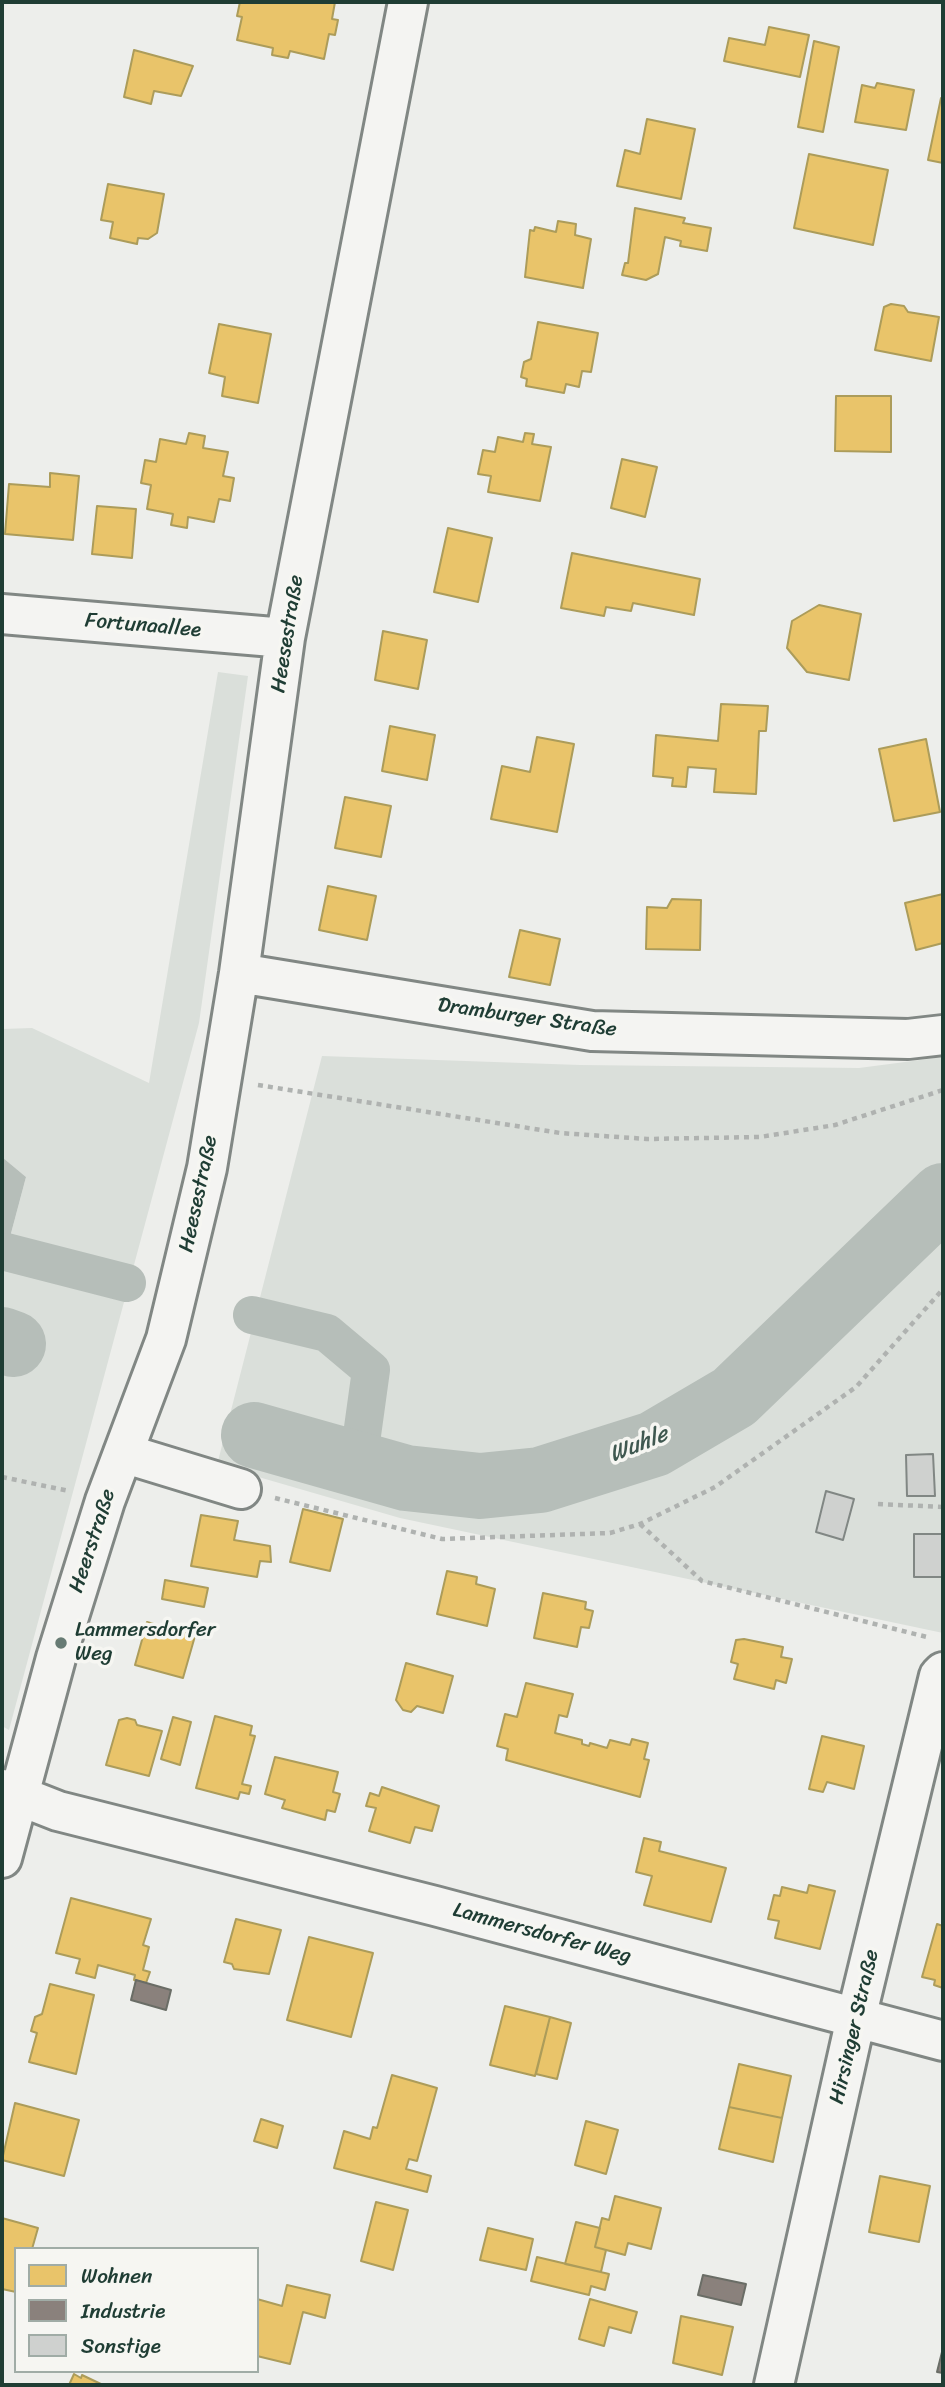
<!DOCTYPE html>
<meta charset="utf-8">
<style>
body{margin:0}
#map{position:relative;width:945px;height:2387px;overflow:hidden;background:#edeeeb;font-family:Sriracha,sans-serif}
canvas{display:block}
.frame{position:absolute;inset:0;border:4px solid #1f3d34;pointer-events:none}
.legend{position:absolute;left:14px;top:2247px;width:245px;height:126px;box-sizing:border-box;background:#f6f6f2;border:2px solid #a0aca6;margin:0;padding:9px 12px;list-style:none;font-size:21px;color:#1f3d34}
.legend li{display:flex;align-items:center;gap:14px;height:35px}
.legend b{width:35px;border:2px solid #a0aca6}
</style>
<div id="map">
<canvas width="945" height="2387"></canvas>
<div class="frame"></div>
<ul class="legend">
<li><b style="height:19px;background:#e9c46a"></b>Wohnen</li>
<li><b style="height:19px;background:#8a817c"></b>Industrie</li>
<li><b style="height:19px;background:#cfd1cf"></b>Sonstige</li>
</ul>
</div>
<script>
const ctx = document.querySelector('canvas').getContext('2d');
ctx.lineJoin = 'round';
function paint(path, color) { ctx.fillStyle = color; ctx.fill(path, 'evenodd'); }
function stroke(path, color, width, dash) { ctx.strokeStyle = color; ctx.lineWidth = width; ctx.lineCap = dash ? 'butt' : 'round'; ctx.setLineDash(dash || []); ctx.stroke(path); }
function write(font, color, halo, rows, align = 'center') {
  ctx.font = font + ' Sriracha,sans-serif'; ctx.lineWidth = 7; ctx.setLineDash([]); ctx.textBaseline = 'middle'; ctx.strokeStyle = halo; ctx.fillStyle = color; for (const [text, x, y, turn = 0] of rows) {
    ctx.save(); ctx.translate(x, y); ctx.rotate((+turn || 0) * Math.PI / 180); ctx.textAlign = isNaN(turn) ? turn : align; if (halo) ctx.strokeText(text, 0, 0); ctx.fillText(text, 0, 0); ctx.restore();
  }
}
paint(new Path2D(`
 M 218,672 L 248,676 L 199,1023 L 9,1730 L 2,1726 L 2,1255 L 6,1252 L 26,1177 L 2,1157 L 2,1029 L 32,1028 L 149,1083 Z
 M 322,1056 L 580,1065 L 859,1068 L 943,1057 L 943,1633 L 400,1518 L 217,1465 Z`), '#dadfda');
paint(new Path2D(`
 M 2,1157 L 26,1177 L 6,1252 L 2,1255 Z`), '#b6beb9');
const homes = new Path2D(`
 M 240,2 L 335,2 L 332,19 L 338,20 L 335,35 L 329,34 L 324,59 L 290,51 L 288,58 L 272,55 L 273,48 L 237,40 L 242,17 L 237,16 Z
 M 769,27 L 809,35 L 800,77 L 724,61 L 729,38 L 765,45 Z
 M 814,41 L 839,47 L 823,132 L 798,127 Z
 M 134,50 L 193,66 L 181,96 L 154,91 L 151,104 L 124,97 Z
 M 877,83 L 914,90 L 906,130 L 855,122 L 862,85 L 875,88 Z
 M 941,98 L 943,98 L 943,163 L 928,160 Z
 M 647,119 L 695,129 L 681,199 L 617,186 L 625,150 L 640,154 Z
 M 809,154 L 888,170 L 873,245 L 794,228 Z
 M 108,184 L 164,194 L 157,233 L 148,239 L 138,238 L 137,244 L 110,238 L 113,222 L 101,220 Z
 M 635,208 L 685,218 L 683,223 L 711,228 L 707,251 L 680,246 L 681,241 L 665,237 L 658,274 L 646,280 L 622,275 L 625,263 L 628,263 Z
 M 558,221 L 576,224 L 575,235 L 591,239 L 583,288 L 525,277 L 530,230 L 534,231 L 535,227 L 556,232 Z
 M 891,304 L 904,306 L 908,312 L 939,317 L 931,361 L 875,350 L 884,307 Z
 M 538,322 L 598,333 L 591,372 L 582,371 L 579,387 L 566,384 L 564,393 L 526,386 L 527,379 L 521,377 L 524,362 L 531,359 Z
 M 219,324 L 271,334 L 258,403 L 222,396 L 225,377 L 209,373 Z
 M 836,396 L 891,396 L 891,452 L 835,451 Z
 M 189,433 L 205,436 L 203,448 L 228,452 L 223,476 L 234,478 L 230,501 L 219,499 L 214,522 L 188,517 L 187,528 L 171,525 L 173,514 L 147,509 L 151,485 L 141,483 L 145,460 L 156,462 L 160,439 L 186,444 Z
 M 525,433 L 534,434 L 532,444 L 551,447 L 540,501 L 488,492 L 491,476 L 478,474 L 483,450 L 495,452 L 498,437 L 523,442 Z
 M 622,459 L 657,467 L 645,517 L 611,508 Z
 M 50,473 L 79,476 L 73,540 L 5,534 L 9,484 L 50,487 Z
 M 97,506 L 136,509 L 132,558 L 92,554 Z
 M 448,528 L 492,538 L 478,602 L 434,592 Z
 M 572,553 L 700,579 L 694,615 L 633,603 L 631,611 L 606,607 L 604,616 L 561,608 Z
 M 819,605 L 861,614 L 849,680 L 807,672 L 787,648 L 792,621 Z
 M 383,631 L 427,640 L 418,689 L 375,680 Z
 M 721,704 L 768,706 L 766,731 L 759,731 L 756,794 L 714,792 L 716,769 L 688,767 L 686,787 L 672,786 L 673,778 L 653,776 L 656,735 L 718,741 Z
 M 390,726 L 435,735 L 427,780 L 382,771 Z
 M 537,737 L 574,744 L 557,832 L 491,819 L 502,766 L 530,772 Z
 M 926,739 L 940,812 L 894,821 L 879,749 Z
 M 345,797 L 391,806 L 381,857 L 335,848 Z
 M 328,886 L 376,896 L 367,940 L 319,930 Z
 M 943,894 L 943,943 L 916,950 L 905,903 Z
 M 672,899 L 701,900 L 700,950 L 646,949 L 647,907 L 667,908 Z
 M 520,930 L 560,939 L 550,985 L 509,977 Z
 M 303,1509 L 343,1519 L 330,1571 L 290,1562 Z
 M 201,1515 L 238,1521 L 234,1540 L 270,1546 L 271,1562 L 260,1561 L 257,1577 L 191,1566 Z
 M 447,1571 L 477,1577 L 476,1584 L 495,1589 L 487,1626 L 437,1614 Z
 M 165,1580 L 208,1588 L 204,1607 L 162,1599 Z
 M 543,1593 L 586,1602 L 585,1609 L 593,1611 L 589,1628 L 581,1627 L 577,1647 L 534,1638 Z
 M 147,1622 L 195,1636 L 183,1678 L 135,1665 Z
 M 744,1639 L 783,1647 L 781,1657 L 792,1659 L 786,1683 L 776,1680 L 774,1689 L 734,1679 L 738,1664 L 731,1662 L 736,1640 Z
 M 406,1663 L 453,1676 L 443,1713 L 417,1706 L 411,1712 L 403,1710 L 396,1700 Z
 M 526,1683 L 573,1694 L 567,1717 L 559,1715 L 555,1733 L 582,1740 L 582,1744 L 589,1746 L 590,1743 L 607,1748 L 610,1740 L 630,1745 L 632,1739 L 648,1743 L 644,1759 L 649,1760 L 640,1797 L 506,1760 L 508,1749 L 497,1746 L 505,1714 L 517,1717 Z
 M 215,1716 L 252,1726 L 250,1735 L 255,1736 L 242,1784 L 251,1786 L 249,1794 L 240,1792 L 238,1799 L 196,1788 Z
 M 173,1717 L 191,1722 L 180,1765 L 161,1759 Z
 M 127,1718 L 135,1720 L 137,1725 L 162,1731 L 149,1776 L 106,1765 L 119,1720 Z
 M 822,1736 L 864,1746 L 854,1789 L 827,1782 L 823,1792 L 809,1789 Z
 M 275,1757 L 338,1772 L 333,1792 L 340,1794 L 335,1812 L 327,1810 L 325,1820 L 282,1808 L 285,1800 L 265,1794 Z
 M 382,1787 L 439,1806 L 432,1831 L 415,1827 L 410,1843 L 369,1831 L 376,1808 L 366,1806 L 370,1793 L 379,1796 Z
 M 644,1838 L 661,1842 L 659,1851 L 726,1868 L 711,1922 L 644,1905 L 652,1876 L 636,1872 Z
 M 809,1885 L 835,1891 L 820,1949 L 775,1938 L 779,1921 L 768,1919 L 774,1895 L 780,1896 L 782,1887 L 807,1893 Z
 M 71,1898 L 151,1919 L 143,1945 L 149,1947 L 143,1970 L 150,1972 L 146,1983 L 134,1980 L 135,1975 L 98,1965 L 95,1978 L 76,1973 L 80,1959 L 56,1953 Z
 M 236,1919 L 281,1930 L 269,1974 L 234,1969 L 232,1964 L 224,1962 Z
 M 937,1924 L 943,1926 L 943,1988 L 934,1985 L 935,1980 L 922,1977 Z
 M 309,1937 L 373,1953 L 351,2037 L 287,2020 Z
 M 50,1984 L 94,1995 L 76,2074 L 29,2062 L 37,2033 L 31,2031 L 35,2017 L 42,2014 Z
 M 505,2006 L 550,2017 L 535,2076 L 490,2065 Z
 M 550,2017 L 571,2023 L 557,2079 L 536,2074 Z
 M 739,2064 L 791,2076 L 782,2118 L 729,2107 Z
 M 392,2075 L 437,2088 L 417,2161 L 409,2159 L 406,2169 L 431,2176 L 427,2192 L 334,2168 L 344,2131 L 370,2139 L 373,2127 L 377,2128 Z
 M 15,2103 L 79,2120 L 64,2176 L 2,2160 Z
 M 729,2107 L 782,2118 L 773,2162 L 719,2149 Z
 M 261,2119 L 283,2126 L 277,2148 L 254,2141 Z
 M 586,2121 L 618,2130 L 606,2174 L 575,2165 Z
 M 880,2176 L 930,2186 L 919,2242 L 869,2232 Z
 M 615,2196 L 661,2208 L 651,2249 L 628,2243 L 625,2255 L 595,2247 L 602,2218 L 609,2220 Z
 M 376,2202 L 408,2210 L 393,2270 L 361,2261 Z
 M 2,2218 L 38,2228 L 32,2249 L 16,2249 L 16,2292 L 2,2289 Z
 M 576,2222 L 600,2228 L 595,2247 L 606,2250 L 601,2272 L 565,2264 Z
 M 488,2228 L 533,2239 L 526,2270 L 480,2260 Z
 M 537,2257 L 609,2274 L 605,2290 L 591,2286 L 589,2295 L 531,2281 Z
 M 287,2285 L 330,2295 L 325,2318 L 303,2312 L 290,2364 L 257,2356 L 257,2299 L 282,2306 Z
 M 590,2299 L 637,2312 L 631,2333 L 609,2327 L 604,2346 L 579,2339 Z
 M 681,2316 L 733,2327 L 722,2375 L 673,2363 Z
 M 74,2374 L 81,2378 L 82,2375 L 103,2385 L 69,2385 Z`);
paint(homes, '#e9c46a');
stroke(homes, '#ac9c5a', 2);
const industry = new Path2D(`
 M 136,1980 L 171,1990 L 166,2010 L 131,2000 Z
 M 703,2275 L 746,2284 L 741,2305 L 698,2295 Z
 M 942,2352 L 943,2353 L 943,2373 L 937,2372 Z`);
paint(industry, '#8a817c');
stroke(industry, '#6a6d66', 2);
stroke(new Path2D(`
 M 6,1252 L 127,1283
 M 252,1315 L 327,1333 L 371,1370 L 358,1464`), '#b6beb9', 38);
stroke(new Path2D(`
 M 2,1340 L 13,1344
 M 254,1435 L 406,1478 L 480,1486 L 540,1480 L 654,1444 L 734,1397 L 943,1196`), '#b6beb9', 66);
const building = new Path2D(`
 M 933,1454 L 935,1496 L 907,1496 L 906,1455 Z
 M 826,1491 L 854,1499 L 843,1540 L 816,1532 Z
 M 914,1534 L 943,1534 L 943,1577 L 914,1577 Z`);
paint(building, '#cfd1cf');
stroke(building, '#818784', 2);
const minor = new Path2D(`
 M 2,614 L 285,638
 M 239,973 L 592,1031 L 908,1039 L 943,1035
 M 123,1453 L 241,1489
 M 2,1789 L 58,1811 L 435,1906 L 943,2041
 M 2,1858 L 56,1658 L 105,1501 L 166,1339 L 207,1168 L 239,973 L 285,638 L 408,2
 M 774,2385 L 856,2018 L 939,1676 L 943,1672`);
stroke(minor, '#818784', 44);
stroke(new Path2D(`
 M 258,1085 L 560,1133 L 647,1139 L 760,1137 L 835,1125 L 943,1090
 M 2,1477 L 69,1491
 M 275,1498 L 442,1539 L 610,1533 L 640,1524 L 715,1487 L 856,1387 L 943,1289
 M 878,1504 L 943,1507
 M 640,1524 L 702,1581 L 927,1637`), '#afb2b0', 4.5, [5, 5]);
stroke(minor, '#f4f4f2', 38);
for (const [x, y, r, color] of [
 [61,1643,7,"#677b74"]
]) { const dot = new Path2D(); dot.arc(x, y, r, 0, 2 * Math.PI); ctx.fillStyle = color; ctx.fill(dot); stroke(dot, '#f6f6f2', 2.5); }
write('21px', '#1f3d34', '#f6f6f2', [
 ["Fortunaallee",143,626,5],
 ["Heesestraße",288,634,-81],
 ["Dramburger Straße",527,1018,8],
 ["Heesestraße",199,1194,-78],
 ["Heerstraße",93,1541,-72],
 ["Lammersdorfer Weg",542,1934,15],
 ["Hirsinger Straße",855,2027,-77]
]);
write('21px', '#1f3d34', '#f6f6f2', [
 ["Lammersdorfer",75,1631],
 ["Weg",75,1655]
], 'left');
write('italic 23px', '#3f5850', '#f6f6f2', [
 ["Wuhle",639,1445,-22]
]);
</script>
